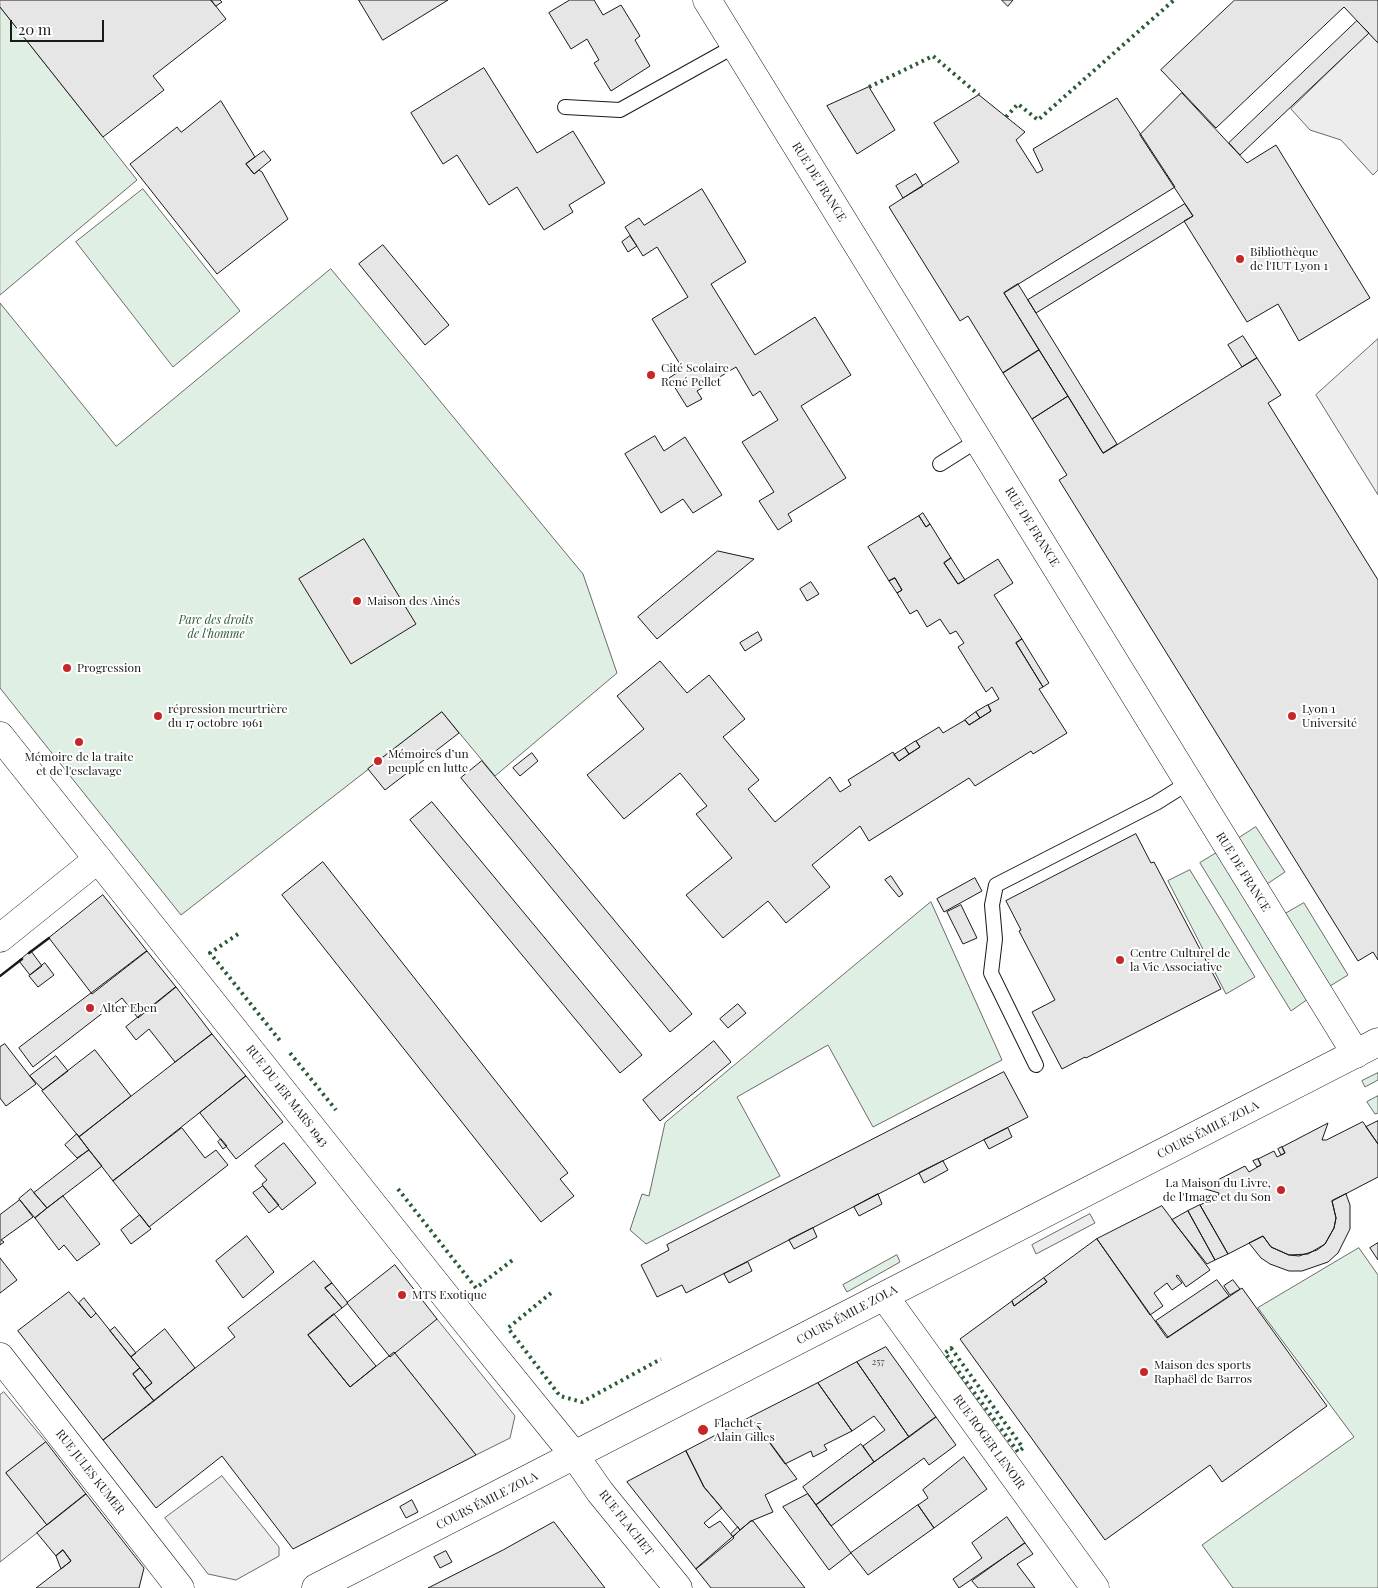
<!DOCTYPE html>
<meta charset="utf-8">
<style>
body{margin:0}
#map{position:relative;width:1378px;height:1588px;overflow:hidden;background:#fff;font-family:"Playfair Display",serif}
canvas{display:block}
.scale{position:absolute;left:10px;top:20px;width:94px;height:22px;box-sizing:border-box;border:2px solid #1a1a1a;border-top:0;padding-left:6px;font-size:15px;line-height:18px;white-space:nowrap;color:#1a1a1a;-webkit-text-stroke:4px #fff;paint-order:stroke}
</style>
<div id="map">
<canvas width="1378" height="1588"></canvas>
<div class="scale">20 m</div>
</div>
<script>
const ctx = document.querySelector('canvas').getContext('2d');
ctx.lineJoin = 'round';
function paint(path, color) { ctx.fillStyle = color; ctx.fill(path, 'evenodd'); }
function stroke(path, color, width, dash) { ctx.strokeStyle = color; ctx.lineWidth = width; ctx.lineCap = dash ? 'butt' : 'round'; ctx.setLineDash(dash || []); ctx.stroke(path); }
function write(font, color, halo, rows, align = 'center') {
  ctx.font = font + ' "Playfair Display",serif'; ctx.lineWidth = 4; ctx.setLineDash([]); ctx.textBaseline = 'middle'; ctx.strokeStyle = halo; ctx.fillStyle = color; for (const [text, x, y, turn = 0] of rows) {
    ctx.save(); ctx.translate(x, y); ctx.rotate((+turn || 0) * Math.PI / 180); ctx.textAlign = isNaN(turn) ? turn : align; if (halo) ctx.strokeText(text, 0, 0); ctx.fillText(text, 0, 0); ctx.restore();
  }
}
const green = new Path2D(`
 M 0,7 L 137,180 L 0,295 Z
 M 143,189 L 240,311 L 173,367 L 76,242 Z
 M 331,269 L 583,574 L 617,673 L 495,776 L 442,712 L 181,915 L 0,688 L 0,303 L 116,446 Z
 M 1256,827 L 1285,872 L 1267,884 L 1239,838 Z
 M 1218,852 L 1308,999 L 1291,1011 L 1200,863 Z
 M 1190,870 L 1255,977 L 1226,994 L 1168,881 Z
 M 931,902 L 1002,1060 L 873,1127 L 828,1045 L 737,1097 L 780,1176 L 646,1244 L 630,1230 L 642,1194 L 649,1196 L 665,1123 Z
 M 1304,903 L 1348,975 L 1330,986 L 1285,914 Z
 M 1378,1073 L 1378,1080 L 1365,1087 L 1362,1081 Z
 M 1378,1096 L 1378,1113 L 1375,1114 L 1367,1102 Z
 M 1359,1248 L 1378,1275 L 1378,1588 L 1233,1588 L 1202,1545 L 1354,1437 L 1258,1308 Z
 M 897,1255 L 900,1262 L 847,1292 L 843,1285 Z`);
paint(green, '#e0efe3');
stroke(green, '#6a6a6a', 1);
const parking = new Path2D(`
 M 1369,33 L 1378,43 L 1378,170 L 1373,175 L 1341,140 L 1310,130 L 1291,109 Z
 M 1378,339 L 1378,495 L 1316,395 Z
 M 1090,1214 L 1095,1223 L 1036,1254 L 1032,1245 Z
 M 437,1319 L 515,1416 L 510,1438 L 476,1455 L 394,1352 Z
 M 4,1392 L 46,1442 L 6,1473 L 47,1525 L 0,1562 L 0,1395 Z
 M 222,1476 L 279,1547 L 279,1556 L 236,1580 L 208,1574 L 165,1518 Z`);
paint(parking, '#ededed');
stroke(parking, '#6a6a6a', 1);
const building = new Path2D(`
 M 0,0 L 211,0 L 226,19 L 153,76 L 164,90 L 103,137 L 0,7 Z
 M 211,0 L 220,0 L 222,2 L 216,6 Z
 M 359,0 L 448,0 L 383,40 Z
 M 570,0 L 594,0 L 603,15 L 621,5 L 640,36 L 635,40 L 650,66 L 611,91 L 594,63 L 599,60 L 587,39 L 571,49 L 549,13 Z
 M 1002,0 L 1013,0 L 1008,6 Z
 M 1235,0 L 1378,0 L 1378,43 L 1344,7 L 1216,128 L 1161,70 Z
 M 1357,21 L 1369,33 L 1240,155 L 1229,143 Z
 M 484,68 L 537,153 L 573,131 L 605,183 L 569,205 L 573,212 L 544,230 L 517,187 L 489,205 L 457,155 L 443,164 L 411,113 Z
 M 869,87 L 895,130 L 857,154 L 827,106 Z
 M 1182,93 L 1247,163 L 1276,145 L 1370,298 L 1299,341 L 1278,304 L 1247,322 L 1184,221 L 1193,216 L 1140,135 Z
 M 979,95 L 1025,132 L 1016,140 L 1037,173 L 1043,170 L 1033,149 L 1117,98 L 1175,187 L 1004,293 L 1039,350 L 1003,373 L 968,316 L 960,321 L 889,207 L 959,162 L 934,123 Z
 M 221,101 L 255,157 L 246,164 L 254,174 L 259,170 L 262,172 L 288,219 L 217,274 L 130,164 L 177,127 L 181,132 Z
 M 264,151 L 271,160 L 254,174 L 246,164 Z
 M 916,174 L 923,186 L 903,198 L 896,186 Z
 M 702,189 L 746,262 L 711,284 L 755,355 L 815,317 L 851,375 L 801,406 L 846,478 L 788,514 L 792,521 L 778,530 L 759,501 L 774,492 L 742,442 L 778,420 L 760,391 L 753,396 L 736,367 L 697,391 L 702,399 L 687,407 L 669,378 L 683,369 L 652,319 L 688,297 L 657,247 L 643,256 L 625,227 L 639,218 L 644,225 Z
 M 1185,204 L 1193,216 L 1036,313 L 1028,300 Z
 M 630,236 L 637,246 L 628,252 L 622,242 Z
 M 383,245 L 449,325 L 425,345 L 359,264 Z
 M 1018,284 L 1117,444 L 1103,453 L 1004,293 Z
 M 1243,336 L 1257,358 L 1242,367 L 1228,345 Z
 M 1039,350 L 1068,396 L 1032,419 L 1003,373 Z
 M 1257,358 L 1281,395 L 1268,403 L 1378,580 L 1378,960 L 1373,952 L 1358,961 L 1059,480 L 1067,475 L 1032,419 L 1068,396 L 1103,453 Z
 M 655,436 L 664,451 L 685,437 L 722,495 L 693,513 L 683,499 L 661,513 L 625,454 Z
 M 923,513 L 930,524 L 926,527 L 919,516 Z
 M 919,516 L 926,527 L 930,524 L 951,558 L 944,563 L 958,584 L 998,559 L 1013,583 L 994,595 L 1022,639 L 1016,643 L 1043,687 L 1039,689 L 1067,733 L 1033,754 L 1031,751 L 975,786 L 969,778 L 869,841 L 860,826 L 812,865 L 830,887 L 786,923 L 768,901 L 723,938 L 686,895 L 732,858 L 696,814 L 707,806 L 680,773 L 624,819 L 587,775 L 644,729 L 617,696 L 660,661 L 687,693 L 709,675 L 745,719 L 723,737 L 759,780 L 748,789 L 775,822 L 830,777 L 840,792 L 851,785 L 848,780 L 893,752 L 899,761 L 920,747 L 916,741 L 939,727 L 943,733 L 965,720 L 969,725 L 991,711 L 988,705 L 999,699 L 992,687 L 986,692 L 958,647 L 964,643 L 956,631 L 950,634 L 940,619 L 927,627 L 917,610 L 910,614 L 897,593 L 902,590 L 895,578 L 889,581 L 868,547 Z
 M 364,539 L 416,624 L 351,664 L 299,579 Z
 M 718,551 L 754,559 L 657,639 L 638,617 Z
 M 951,558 L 965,580 L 958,584 L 944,563 Z
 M 895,578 L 902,590 L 897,593 L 889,581 Z
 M 811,582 L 819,594 L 807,601 L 800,589 Z
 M 758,632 L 762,640 L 745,651 L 740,643 Z
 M 1022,639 L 1049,683 L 1043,687 L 1016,643 Z
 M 988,705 L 991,711 L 980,718 L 976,712 Z
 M 442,712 L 459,733 L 385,790 L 368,769 Z
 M 976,712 L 980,718 L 969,725 L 965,720 Z
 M 916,741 L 920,747 L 909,754 L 905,748 Z
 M 905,748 L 909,754 L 899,761 L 894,755 Z
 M 532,753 L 538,761 L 520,776 L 513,768 Z
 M 482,761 L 692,1014 L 670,1032 L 461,778 Z
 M 432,802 L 642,1055 L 620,1073 L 410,820 Z
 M 1136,834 L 1151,863 L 1154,862 L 1221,989 L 1086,1058 L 1085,1057 L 1062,1069 L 1032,1012 L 1055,1000 L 1019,931 L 1021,930 L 1006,901 Z
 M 323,862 L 568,1173 L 560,1179 L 574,1196 L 541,1222 L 282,895 Z
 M 891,876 L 903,894 L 899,897 L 885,880 Z
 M 975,878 L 982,891 L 944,912 L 937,899 Z
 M 103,895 L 147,951 L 92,994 L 49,938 Z
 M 961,905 L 977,938 L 963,944 L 947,912 Z
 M 31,951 L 42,966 L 30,975 L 19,961 Z
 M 147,951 L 176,987 L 138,1018 L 122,998 L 33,1067 L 19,1048 Z
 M 45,963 L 54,975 L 38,987 L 29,976 Z
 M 176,987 L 212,1034 L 175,1062 L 149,1029 L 136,1040 L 126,1027 Z
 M 738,1004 L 746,1013 L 728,1028 L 720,1019 Z
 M 212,1034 L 246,1076 L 113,1181 L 79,1137 Z
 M 714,1041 L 731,1062 L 660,1121 L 643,1100 Z
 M 5,1044 L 36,1084 L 6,1106 L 0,1098 L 0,1047 Z
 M 95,1050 L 131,1096 L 79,1137 L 42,1091 Z
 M 56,1056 L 68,1071 L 43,1090 L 30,1076 Z
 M 1004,1072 L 1028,1117 L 686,1293 L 682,1285 L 657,1297 L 641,1265 L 669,1250 L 667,1245 Z
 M 246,1076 L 283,1122 L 236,1159 L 200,1113 Z
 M 1378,1121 L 1378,1144 L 1366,1127 Z
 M 1363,1122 L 1378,1144 L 1378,1177 L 1332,1201 L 1336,1218 L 1334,1228 L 1325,1244 L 1308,1254 L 1289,1255 L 1271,1247 L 1263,1236 L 1228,1254 L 1200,1205 L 1218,1196 L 1219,1193 L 1202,1188 L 1245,1166 L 1249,1172 L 1261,1165 L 1258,1159 L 1274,1151 L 1277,1157 L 1285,1153 L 1282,1147 L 1328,1123 L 1322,1140 L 1326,1140 Z
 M 182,1128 L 205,1158 L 216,1150 L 228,1165 L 149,1227 L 113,1181 Z
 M 1008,1128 L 1012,1137 L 989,1149 L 984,1140 Z
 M 77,1134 L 89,1150 L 77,1158 L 65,1145 Z
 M 221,1139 L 227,1146 L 223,1149 L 218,1142 Z
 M 284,1143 L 316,1183 L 282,1210 L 263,1186 L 262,1184 L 267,1180 L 255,1166 Z
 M 1282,1147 L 1285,1153 L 1281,1155 L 1278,1149 Z
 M 89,1150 L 102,1166 L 47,1208 L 34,1193 Z
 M 1258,1159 L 1261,1165 L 1257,1167 L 1253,1161 Z
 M 943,1161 L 948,1170 L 924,1183 L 919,1173 Z
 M 263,1186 L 279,1205 L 269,1213 L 253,1193 Z
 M 31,1189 L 47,1208 L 35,1218 L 19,1199 Z
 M 878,1194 L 882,1204 L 859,1216 L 854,1207 Z
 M 1346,1194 L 1350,1205 L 1350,1229 L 1338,1253 L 1328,1262 L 1302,1271 L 1289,1271 L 1270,1264 L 1261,1258 L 1249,1243 L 1263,1236 L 1271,1247 L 1289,1255 L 1299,1256 L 1317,1250 L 1325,1244 L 1334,1228 L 1336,1218 L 1332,1201 Z
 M 63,1196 L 100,1244 L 77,1261 L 64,1245 L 59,1250 L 35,1218 Z
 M 20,1200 L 33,1217 L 1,1240 L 4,1242 L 0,1245 L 0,1215 Z
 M 1200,1205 L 1228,1254 L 1215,1260 L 1188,1211 Z
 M 1162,1206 L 1210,1270 L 1186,1287 L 1178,1275 L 1176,1276 L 1182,1283 L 1172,1290 L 1167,1283 L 1154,1293 L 1163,1306 L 1150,1315 L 1097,1239 Z
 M 1188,1211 L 1215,1260 L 1207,1264 L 1172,1220 Z
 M 140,1215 L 151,1229 L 131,1244 L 121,1230 Z
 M 813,1228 L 817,1237 L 794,1249 L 789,1240 Z
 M 247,1236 L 274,1272 L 243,1298 L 216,1261 Z
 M 1097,1239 L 1167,1338 L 1242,1288 L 1327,1406 L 1222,1482 L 1210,1465 L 1105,1540 L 960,1339 L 1012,1301 L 1014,1306 L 1047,1282 L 1044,1278 Z
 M 1378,1243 L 1378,1260 L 1370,1248 Z
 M 0,1258 L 17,1280 L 0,1293 Z
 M 314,1261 L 332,1283 L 325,1288 L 342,1308 L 308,1335 L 350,1387 L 394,1352 L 476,1455 L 293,1549 L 222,1456 L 156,1508 L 103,1440 L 235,1337 L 228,1328 Z
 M 748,1262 L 752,1271 L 729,1283 L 724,1274 Z
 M 395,1265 L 437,1319 L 390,1357 L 347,1303 Z
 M 1044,1278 L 1047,1282 L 1014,1306 L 1012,1301 Z
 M 1217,1280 L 1229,1296 L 1168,1337 L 1156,1321 Z
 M 1233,1280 L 1240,1289 L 1230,1295 L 1224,1286 Z
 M 332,1283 L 348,1303 L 342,1308 L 325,1288 Z
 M 69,1292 L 91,1318 L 96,1313 L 131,1357 L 140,1368 L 133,1374 L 154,1401 L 103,1440 L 18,1331 Z
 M 84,1298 L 96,1313 L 91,1318 L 79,1303 Z
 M 334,1314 L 376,1366 L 350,1387 L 308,1335 Z
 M 115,1327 L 136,1353 L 131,1357 L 110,1331 Z
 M 165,1329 L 195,1368 L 154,1401 L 144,1389 L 152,1383 L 131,1357 Z
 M 886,1347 L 936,1417 L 909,1437 L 857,1362 Z
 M 857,1362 L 909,1437 L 874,1462 L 863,1446 L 885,1430 L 874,1416 L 852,1431 L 818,1383 Z
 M 140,1368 L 152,1383 L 144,1389 L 133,1374 Z
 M 818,1383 L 852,1431 L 824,1445 L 827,1450 L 813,1457 L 811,1451 L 785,1464 L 751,1417 Z
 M 751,1417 L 797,1479 L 765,1495 L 773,1512 L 751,1521 L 740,1530 L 704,1487 L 686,1451 Z
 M 936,1417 L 956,1445 L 929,1465 L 924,1458 L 831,1526 L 816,1505 Z
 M 46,1442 L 86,1494 L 47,1525 L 6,1473 Z
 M 861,1444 L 874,1462 L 816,1505 L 803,1487 Z
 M 686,1451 L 704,1487 L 722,1508 L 704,1523 L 709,1528 L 720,1521 L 734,1538 L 696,1569 L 627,1482 Z
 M 964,1457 L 987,1489 L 934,1528 L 918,1505 L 928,1498 L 923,1490 Z
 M 86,1494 L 144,1568 L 139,1588 L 36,1588 L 71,1561 L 63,1550 L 56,1556 L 37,1533 Z
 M 808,1494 L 851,1553 L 829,1570 L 783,1507 Z
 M 412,1500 L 418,1512 L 406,1518 L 400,1507 Z
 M 918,1505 L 934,1528 L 868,1575 L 851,1553 Z
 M 1007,1517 L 1025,1543 L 959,1588 L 953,1579 L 982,1558 L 972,1543 Z
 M 751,1521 L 753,1521 L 805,1588 L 711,1588 L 696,1569 Z
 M 554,1522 L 605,1588 L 428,1588 L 503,1550 Z
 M 738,1527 L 740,1530 L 733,1537 L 731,1534 Z
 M 1025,1543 L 1033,1554 L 1017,1564 L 1035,1588 L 978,1588 L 972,1581 Z
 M 63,1550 L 71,1561 L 61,1569 L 56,1556 Z
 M 446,1551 L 452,1562 L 440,1568 L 434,1557 Z`);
paint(building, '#e6e6e6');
stroke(building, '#1a1a1a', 1);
const lane = new Path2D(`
 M 565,107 L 620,110 L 735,46
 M 940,464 L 978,440
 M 1036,1065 L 991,973 L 995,939 L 992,905 L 996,885 L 1156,803 L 1188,783`);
const street = new Path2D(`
 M 707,0 L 1356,1054
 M 0,938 L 98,859
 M 884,1296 L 1095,1588
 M 0,1357 L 180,1588`);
const secondary = new Path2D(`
 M 0,736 L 463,1318 L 575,1456 L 600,1492 L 678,1588`);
const primary = new Path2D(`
 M 316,1588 L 1378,1042`);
stroke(lane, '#1a1a1a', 16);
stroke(street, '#1a1a1a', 29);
stroke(secondary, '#1a1a1a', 29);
stroke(primary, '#1a1a1a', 29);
stroke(lane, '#fff', 14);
stroke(street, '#fff', 28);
stroke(secondary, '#fff', 28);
stroke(primary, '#fff', 28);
stroke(new Path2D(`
 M 869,87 L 933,56 L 979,95
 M 1006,117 L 1018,104 L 1038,120 L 1174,0
 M 238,934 L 210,953 L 281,1042
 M 290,1053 L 336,1110
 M 398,1189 L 476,1288 L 514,1259
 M 551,1293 L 508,1328 L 560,1396 L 582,1402 L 661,1359
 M 951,1348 L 1023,1448 L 1018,1452 L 945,1353 Z`), '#2b5a34', 4, [2.5, 4]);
stroke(new Path2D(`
 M 29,953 L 49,938
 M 0,976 L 22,959`), '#1a1a1a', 2.5);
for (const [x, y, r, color] of [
 [1240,259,5,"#c62828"],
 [651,375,5,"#c62828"],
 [357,601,5,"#c62828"],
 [67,668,5,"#c62828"],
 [158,716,5,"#c62828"],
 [1292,716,5,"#c62828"],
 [79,742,5,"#c62828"],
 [378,761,5,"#c62828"],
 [1120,960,5,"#c62828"],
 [90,1008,5,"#c62828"],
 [1281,1190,5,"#c62828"],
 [402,1295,5,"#c62828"],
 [1144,1372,5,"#c62828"],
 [703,1430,6,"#c62828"]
]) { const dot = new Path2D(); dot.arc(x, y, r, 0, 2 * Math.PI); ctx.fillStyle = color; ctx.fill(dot); stroke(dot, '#fff', 2); }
write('10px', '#4d4d4d', null, [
 ["257",878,1362]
]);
write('12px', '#1a1a1a', '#fff', [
 ["RUE DE FRANCE",819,182,58],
 ["RUE DE FRANCE",1032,527,58],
 ["RUE DE FRANCE",1243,872,58],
 ["RUE DU 1ER MARS 1943",287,1096,52],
 ["COURS ÉMILE ZOLA",1208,1130,-27],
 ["COURS ÉMILE ZOLA",847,1315,-28],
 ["RUE ROGER LENOIR",989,1442,54],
 ["RUE JULES KUMER",90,1472,52],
 ["COURS ÉMILE ZOLA",487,1501,-27],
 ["RUE FLACHET",626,1523,52]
]);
write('12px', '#1a1a1a', '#fff', [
 ["Bibliothèque",1250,252],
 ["de l'IUT Lyon 1",1250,266],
 ["Cité Scolaire",661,368],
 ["René Pellet",661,382],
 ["Maison des Ainés",367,601],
 ["Progression",77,668],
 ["répression meurtrière",168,709],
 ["du 17 octobre 1961",168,723],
 ["Lyon 1",1302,709],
 ["Université",1302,723],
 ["Mémoires d’un",388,754],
 ["peuple en lutte",388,768],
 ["Mémoire de la traite",79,757,"center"],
 ["et de l'esclavage",79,771,"center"],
 ["Centre Culturel de",1130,953],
 ["la Vie Associative",1130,967],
 ["Alter Eben",100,1008],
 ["La Maison du Livre,",1271,1183,"right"],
 ["de l'Image et du Son",1271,1197,"right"],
 ["MTS Exotique",412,1295],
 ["Maison des sports",1154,1365],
 ["Raphaël de Barros",1154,1379],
 ["Flachet -",714,1423],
 ["Alain Gilles",714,1437]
], 'left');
write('italic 12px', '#2b5a34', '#fff', [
 ["Parc des droits",216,620],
 ["de l'homme",216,634]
]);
</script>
